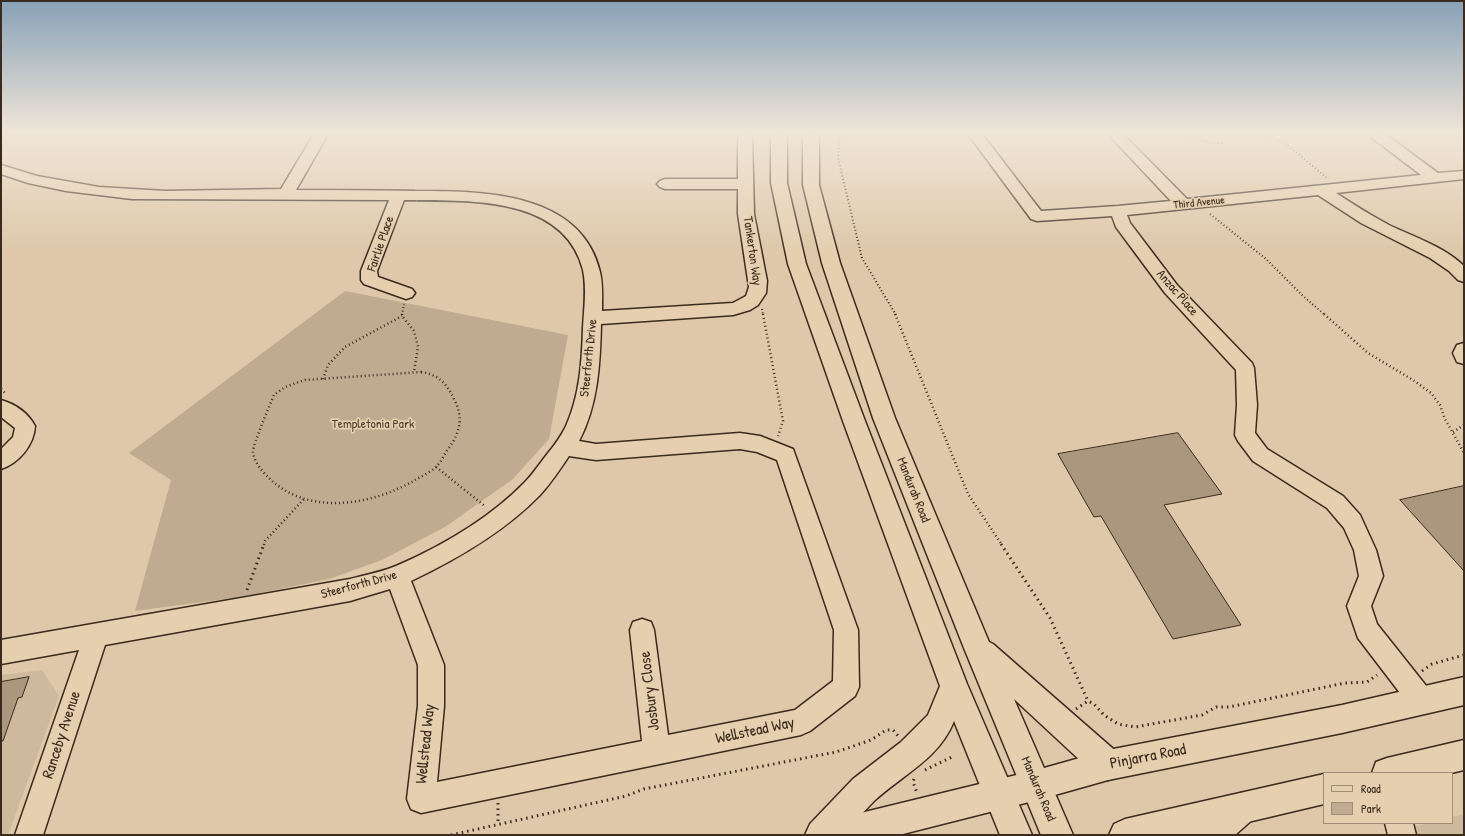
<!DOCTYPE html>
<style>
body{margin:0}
#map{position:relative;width:1465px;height:836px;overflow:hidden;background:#dec8a9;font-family:"Patrick Hand",sans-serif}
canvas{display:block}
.frame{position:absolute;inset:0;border:2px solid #3b2a1e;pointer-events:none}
.legend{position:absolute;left:1323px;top:772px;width:130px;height:52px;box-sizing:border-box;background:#e5cfaf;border:1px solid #a18d75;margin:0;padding:5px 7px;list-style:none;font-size:12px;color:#3b2a1e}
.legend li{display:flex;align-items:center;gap:8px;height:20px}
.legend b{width:20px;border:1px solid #a18d75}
</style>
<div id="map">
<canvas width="1465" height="836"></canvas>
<div class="frame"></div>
<ul class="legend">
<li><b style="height:5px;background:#e5cfaf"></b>Road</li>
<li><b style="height:11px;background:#c0ab90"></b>Park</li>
</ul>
</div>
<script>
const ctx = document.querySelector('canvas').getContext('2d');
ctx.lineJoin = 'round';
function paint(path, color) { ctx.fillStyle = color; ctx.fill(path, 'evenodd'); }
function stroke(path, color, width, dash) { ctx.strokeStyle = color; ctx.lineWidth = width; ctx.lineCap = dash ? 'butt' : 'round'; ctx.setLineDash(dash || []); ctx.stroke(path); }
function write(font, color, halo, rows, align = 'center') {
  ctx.font = font + ' "Patrick Hand",sans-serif'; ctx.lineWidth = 3.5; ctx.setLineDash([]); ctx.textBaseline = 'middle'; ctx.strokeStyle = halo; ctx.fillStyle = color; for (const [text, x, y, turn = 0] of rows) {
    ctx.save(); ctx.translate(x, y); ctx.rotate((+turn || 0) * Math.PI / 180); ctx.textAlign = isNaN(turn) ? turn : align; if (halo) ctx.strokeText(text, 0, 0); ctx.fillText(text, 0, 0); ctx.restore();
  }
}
paint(new Path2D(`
 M 42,670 L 59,696 L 8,835 L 1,835 L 1,675 Z
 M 1464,814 L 1464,835 L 1381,835 L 1429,823 L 1452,823 L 1452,817 Z`), '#cfb99c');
paint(new Path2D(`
 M 345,291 L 568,335 L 549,439 L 513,479 L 445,527 L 382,560 L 329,579 L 241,597 L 135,611 L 171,480 L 129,453 Z`), '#c0ab90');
const building = new Path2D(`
 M 1178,433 L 1222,494 L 1164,505 L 1241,625 L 1173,639 L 1101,516 L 1094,517 L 1058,454 Z
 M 1464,486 L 1464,571 L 1400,500 Z
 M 29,677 L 22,697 L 18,698 L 3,741 L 1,741 L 1,682 Z`);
paint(building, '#ab977e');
stroke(building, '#3b2a1e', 1);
const minor = new Path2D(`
 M 314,134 L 328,134 L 296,190 C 336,190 375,190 415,191 C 481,191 581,191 600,272 C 603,285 602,298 602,311 L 733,303 L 746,296 L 749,287 L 738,214 L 738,189 L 665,189 L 660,187 L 657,184 L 660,181 L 665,179 L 738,179 L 738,134 L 752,134 L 754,214 L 767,281 L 766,293 L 758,305 L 750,310 L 733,315 L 601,324 C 600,364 598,405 579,441 L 596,444 L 740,433 L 760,436 L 793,449 L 858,630 L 859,687 L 855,696 L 810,731 L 801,735 L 421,813 L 411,809 L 407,799 L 418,706 L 418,665 L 390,589 L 350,601 L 105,645 L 43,835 L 15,835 L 79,650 L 1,664 L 1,640 L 350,579 C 365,575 382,572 396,566 C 442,546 490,518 525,482 C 532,475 538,466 545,457 C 553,447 561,437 566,426 C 580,395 582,361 583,328 C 584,309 587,289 583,270 C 564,194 464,201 404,200 L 377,271 L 378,277 L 412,289 L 415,293 L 412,297 L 406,299 L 364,284 L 361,280 L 361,271 L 389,200 L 132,199 L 66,191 L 28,183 L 1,174 L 1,165 L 37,176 L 99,187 L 166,191 L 281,189 ZM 740,449 L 757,452 L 777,460 L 834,630 L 833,681 L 795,710 L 668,735 L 654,630 L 651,622 L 642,619 L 633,622 L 630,630 L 642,741 L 437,782 L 444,706 L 444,665 L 411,581 C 457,559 504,532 540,495 C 551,483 560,469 569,456 L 596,460 Z
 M 968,134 L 982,134 L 1041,211 L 1118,206 L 1171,201 L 1108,134 L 1123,134 L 1187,199 L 1421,175 L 1371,137 L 1369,134 L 1385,134 L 1438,173 L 1464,171 L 1464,179 L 1336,193 C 1353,204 1370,215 1389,225 C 1414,237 1443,246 1464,266 L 1464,282 L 1458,280 L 1449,271 L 1430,258 L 1361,223 L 1318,195 L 1127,215 L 1130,223 L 1177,285 L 1252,363 L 1254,368 L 1257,405 L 1255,433 L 1267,449 L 1343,496 L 1360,515 L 1376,550 L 1383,576 L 1371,606 L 1377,624 L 1431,692 L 1435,701 L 1431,710 L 1422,714 L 1413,710 L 1358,638 L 1347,606 L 1359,576 L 1354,550 L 1344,528 L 1327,508 L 1253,461 L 1238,441 L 1235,435 L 1237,405 L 1236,370 L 1165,293 L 1116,227 L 1112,216 L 1037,221 L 1031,219 Z
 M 1464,343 L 1464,364 L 1457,362 L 1453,353 L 1457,345 Z
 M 1,400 C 15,404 28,413 35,426 C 34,445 19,463 1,469 L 1,449 L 13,437 L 15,428 L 1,417 Z
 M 1385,823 L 1413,823 L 1416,835 L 1388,835 Z`);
const major = new Path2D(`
 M 1464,677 L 1464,705 L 1342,733 L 1108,780 L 1037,800 L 899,835 L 820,835 L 825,824 L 836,819 L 1037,770 L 1108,750 L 1342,705 Z
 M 1464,740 L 1464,770 L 1451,773 L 1372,773 L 1376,762 L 1387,758 Z
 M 1324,774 L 1324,804 L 1193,835 L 1109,835 L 1114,824 L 1125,819 Z`);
const highway = new Path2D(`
 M 771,134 L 787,134 L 787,183 L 806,264 L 865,421 L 967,684 L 1032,835 L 1000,835 L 954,721 C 939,759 902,775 874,801 C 863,812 853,824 843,835 L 805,835 L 810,824 L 853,779 L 901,742 L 928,715 L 940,686 L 843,421 L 788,264 L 771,183 Z
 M 803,134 L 819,134 L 819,185 L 840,263 L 895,418 L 989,642 L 993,644 L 1119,754 L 1123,765 L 1119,776 L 1108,780 L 1097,776 L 1014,699 L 1073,835 L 1041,835 L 964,648 L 873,418 L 822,263 L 803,185 Z
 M 1241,793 L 1252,798 L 1257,809 L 1252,820 L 1235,835 L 1196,835 C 1204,817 1223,801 1241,793 Z`);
stroke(minor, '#3b2a1e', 3);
stroke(major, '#3b2a1e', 3);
stroke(highway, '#3b2a1e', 3);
stroke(new Path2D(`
 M 840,134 L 838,158 L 862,258 L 896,315
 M 1184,134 C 1199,138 1207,144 1222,143
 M 1259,134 L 1277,139 L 1287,145 L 1327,178
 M 1210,214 L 1266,259 L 1303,296 L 1325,315
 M 762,309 L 763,315
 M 402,315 L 404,304`), '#3b2a1e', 2, [1, 2.5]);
stroke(new Path2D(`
 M 402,314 L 402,316 L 414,331 L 418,347 L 414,372
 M 763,314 L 783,421 L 778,436
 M 895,314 L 968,494 L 1002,545
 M 1324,314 L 1368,353 L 1413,380 L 1431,393 L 1440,405 L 1445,419 L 1464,453
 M 421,372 C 438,374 447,384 454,399 C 464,418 460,433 448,449 C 444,455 441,462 436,467 C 431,472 422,476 415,480 C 373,505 307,517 268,477 C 262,471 254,462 253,452 C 253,444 270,405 274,395 L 285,387 L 305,380 Z
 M 323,379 L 328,365 L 345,347 L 402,316
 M 1,389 L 6,394
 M 1453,432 L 1464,425
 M 436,467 L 486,507
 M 264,545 L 265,541 L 304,499`), '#3b2a1e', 2.5, [1, 3]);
stroke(new Path2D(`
 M 1001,544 L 1050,618 L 1088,701
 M 247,590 L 264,544
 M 1422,671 L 1432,664 L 1464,655
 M 1076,709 L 1088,701 L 1094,704 L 1104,715 L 1118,724 L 1135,727 L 1202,715 L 1216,707 L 1229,707 L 1345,683 L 1367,682 L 1377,675
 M 925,770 L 952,757
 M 914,779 L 913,782 L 917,793
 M 498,803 L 498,825
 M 451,835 L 626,796 L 644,789 L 836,752 L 871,740 L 886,730 L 893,730 L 899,737`), '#3b2a1e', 3, [1.5, 4]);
paint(minor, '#e5cfaf');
paint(major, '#e5cfaf');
paint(highway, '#e5cfaf');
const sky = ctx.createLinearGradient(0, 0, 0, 251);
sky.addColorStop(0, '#87a1b7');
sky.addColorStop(0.53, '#f0e6d8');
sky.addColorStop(1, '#f0e6d800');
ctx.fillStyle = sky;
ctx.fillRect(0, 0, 1465, 251);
write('11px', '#3b2a1e', '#e5cfaf', [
 ["Third Avenue",1199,203,-6]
]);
write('13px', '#3b2a1e', '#e5cfaf', [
 ["Fairlie Place",381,244,-71],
 ["Tankerton Way",752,251,82],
 ["Anzac Place",1177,293,49],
 ["Steerforth Drive",589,358,-84],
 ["Mandurah Road",913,490,68],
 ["Steerforth Drive",359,585,-15],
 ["Mandurah Road",1038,789,67]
]);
write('13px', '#4f3d2f', '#e5cfaf', [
 ["Templetonia Park",373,425]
]);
write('16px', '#3b2a1e', '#e5cfaf', [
 ["Josbury Close",650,691,-97],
 ["Wellstead Way",755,731,-12],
 ["Ranceby Avenue",62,735,-72],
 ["Wellstead Way",426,744,-84],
 ["Pinjarra Road",1148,757,-11]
]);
</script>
